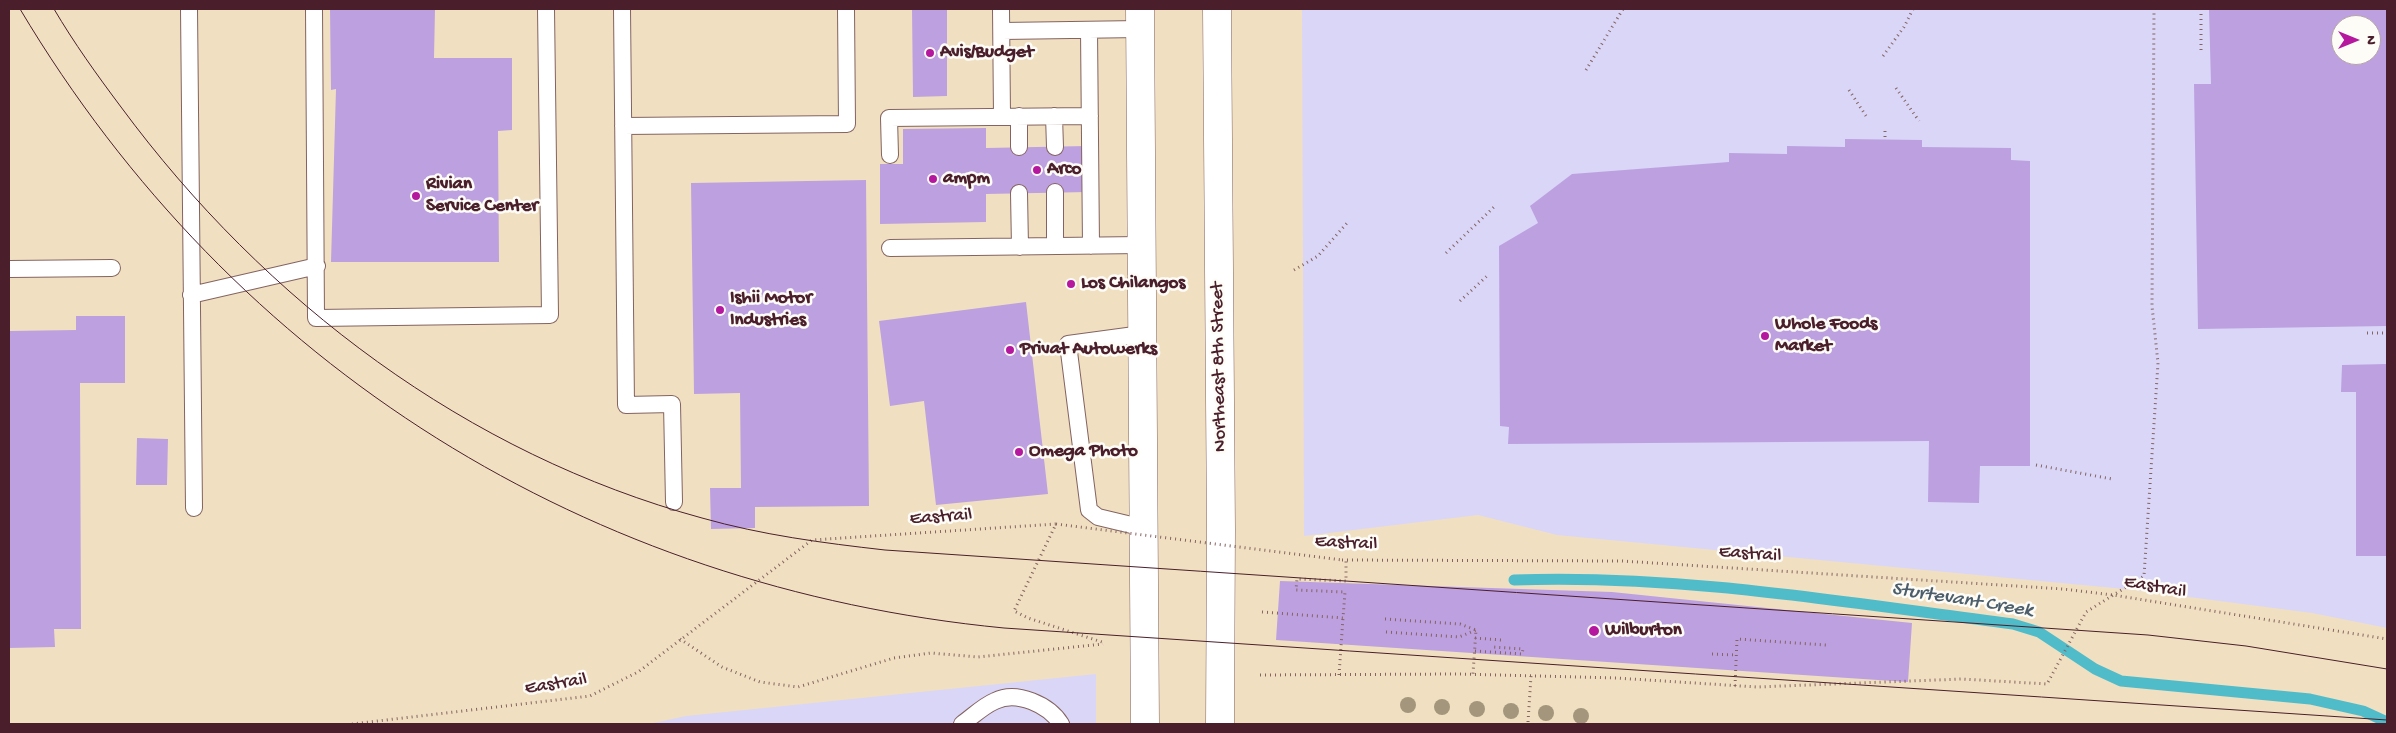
<!DOCTYPE html>
<style>
body{margin:0}
#map{position:relative;width:2396px;height:733px;overflow:hidden;background:#f0e0c1;font-family:"Gochi Hand",sans-serif}
canvas{display:block}
.frame{position:absolute;inset:0;border:10px solid #4a1f2b;pointer-events:none}
.north{position:absolute;left:2331px;top:15px;width:50px;height:50px;box-sizing:border-box;background:#fdfcf7;border:1px solid #b5a4a5;border-radius:50%;rotate:90deg;font-size:14px;font-weight:700;line-height:20px;text-align:center;color:#4a1f2b}
.north::after{content:'';display:block;margin:auto;width:18px;height:22px;background:#b5179e;clip-path:polygon(50% 0,100% 100%,50% 72%,0 100%)}
</style>
<div id="map">
<canvas width="2396" height="733"></canvas>
<div class="frame"></div>
<div class="north">N</div>
</div>
<script>
const ctx = document.querySelector('canvas').getContext('2d');
ctx.lineJoin = 'round';
function paint(path, color) { ctx.fillStyle = color; ctx.fill(path, 'evenodd'); }
function stroke(path, color, width, dash) { ctx.strokeStyle = color; ctx.lineWidth = width; ctx.lineCap = dash ? 'butt' : 'round'; ctx.setLineDash(dash || []); ctx.stroke(path); }
function write(font, color, halo, rows, align = 'center') {
  ctx.font = font + ' "Gochi Hand",sans-serif'; ctx.lineWidth = 5; ctx.setLineDash([]); ctx.textBaseline = 'middle'; ctx.strokeStyle = halo; ctx.fillStyle = color; for (const [text, x, y, turn = 0] of rows) {
    ctx.save(); ctx.translate(x, y); ctx.rotate((+turn || 0) * Math.PI / 180); ctx.textAlign = isNaN(turn) ? turn : align; if (halo) ctx.strokeText(text, 0, 0); ctx.fillText(text, 0, 0); ctx.restore();
  }
}
paint(new Path2D(`
 M 1302,9 L 2387,9 L 2387,628 L 2312,613 L 2135,590 L 1557,535 L 1478,515 L 1304,536 ZM 2341,25 L 2371,25 L 2371,55 L 2341,55 Z
 M 1096,674 L 1096,724 L 649,724 L 686,716 Z`), '#dad6f7');
stroke(new Path2D(`
 M 1514,580 C 1681,574 1848,603 2013,624 L 2039,632 L 2095,669 L 2121,681 L 2310,699 L 2363,711 L 2387,722`), '#50bcca', 11);
paint(new Path2D(`
 M 330,9 L 435,9 L 434,58 L 512,58 L 512,130 L 498,131 L 499,262 L 331,262 L 336,89 L 331,90 Z
 M 912,9 L 947,9 L 947,96 L 913,97 Z
 M 2209,9 L 2386,9 L 2387,326 L 2198,329 L 2194,84 L 2211,84 ZM 2341,25 L 2371,25 L 2371,55 L 2341,55 Z
 M 986,128 L 986,148 L 1087,146 L 1088,192 L 986,194 L 986,222 L 880,224 L 880,164 L 903,164 L 903,129 Z
 M 1845,139 L 1922,140 L 1922,147 L 2011,148 L 2011,160 L 2030,161 L 2030,466 L 1980,466 L 1979,503 L 1928,502 L 1929,441 L 1508,444 L 1509,427 L 1500,426 L 1499,246 L 1538,223 L 1530,206 L 1572,174 L 1729,162 L 1729,153 L 1787,154 L 1787,146 L 1845,147 Z
 M 866,180 L 869,506 L 755,507 L 755,528 L 711,529 L 710,488 L 741,488 L 740,393 L 694,394 L 691,183 Z
 M 1026,302 L 1048,494 L 936,505 L 924,401 L 890,406 L 879,321 Z
 M 76,316 L 125,316 L 125,383 L 80,383 L 81,629 L 54,629 L 55,647 L 9,648 L 9,331 L 76,330 Z
 M 2387,364 L 2387,556 L 2356,556 L 2356,392 L 2341,392 L 2342,365 Z
 M 137,438 L 168,439 L 167,485 L 136,485 Z
 M 1280,581 L 1612,592 L 1912,623 L 1908,682 L 1276,640 Z`), '#bda0e0');
const service = new Path2D(`
 M 189,9 L 194,508
 M 314,9 L 316,318 L 550,315 L 546,9
 M 622,9 L 626,405 L 672,404 L 674,502
 M 1001,9 L 1002,116
 M 1089,30 L 1091,246
 M 1002,31 L 1140,29
 M 1019,116 L 1019,147
 M 1054,116 L 1055,147
 M 623,126 L 847,124 L 846,9
 M 890,155 L 889,118 L 1090,116
 M 1055,192 L 1055,246
 M 1019,193 L 1020,247
 M 890,248 L 1141,245
 M 9,269 L 112,268
 M 191,295 L 317,266
 M 1142,334 L 1068,344 L 1089,510 L 1098,517 L 1144,528
 M 962,724 C 972,717 983,706 995,701 C 1017,690 1049,705 1061,724`);
const primary = new Path2D(`
 M 1140,9 L 1145,724
 M 1217,9 L 1221,530 L 1220,724`);
stroke(service, '#846360', 18);
stroke(primary, '#846360', 29);
stroke(new Path2D(`
 M 2201,9 L 2201,51
 M 1883,56 L 1904,27 L 1913,9
 M 1586,70 L 1623,9
 M 1896,88 L 1919,121
 M 1849,90 L 1868,119
 M 1885,131 L 1885,140
 M 1446,253 L 1494,207
 M 1294,270 L 1318,256 L 1348,222
 M 1460,301 L 1487,276
 M 2367,333 L 2387,333
 M 2036,465 L 2112,479
 M 1342,560 L 1622,561 L 2063,589 L 2113,595 L 2387,639
 M 1262,612 L 1343,618 L 1345,592 L 1296,590 L 1297,579 L 1346,581 L 1346,560
 M 1385,619 L 1460,624 L 1476,630 L 1473,674
 M 1386,632 L 1459,637 L 1476,630
 M 1475,638 L 1501,640
 M 680,639 L 722,667 L 760,682 L 798,687 L 894,658 L 931,653 L 978,657 L 1103,644
 M 1475,651 L 1522,654 L 1523,649 L 1493,647
 M 1712,654 L 1736,655
 M 1260,675 L 1458,674 L 1616,678 L 1757,687 L 1962,679 L 2047,684 L 2086,612 L 2144,576 L 2158,363 L 2152,306 L 2154,9
 M 1339,675 L 1343,618
 M 1735,686 L 1737,639 L 1826,645
 M 1528,722 L 1531,676
 M 352,724 L 590,696 L 638,672 L 812,540 L 1056,524 L 1014,611 L 1028,618 L 1105,643`), '#846360', 3, [1, 4]);
stroke(service, '#fff', 16);
stroke(primary, '#fff', 28);
stroke(new Path2D(`
 M 20,9 C 234,368 589,588 1004,628 L 2387,720
 M 54,9 C 74,43 97,75 121,107 C 265,302 467,454 702,518 C 762,535 823,543 885,550 L 2148,635 L 2246,646 L 2387,669`), '#4a1f2b', 1);
stroke(new Path2D(`
 M 1056,524 L 1342,560`), '#846360', 3, [1, 4]);
ctx.fillStyle = '#a4967c';
for (const [x, y] of [
 [1408,705],
 [1442,707],
 [1477,709],
 [1511,711],
 [1546,713],
 [1581,716]
]) { ctx.beginPath(); ctx.arc(x, y, 8, 0, 2 * Math.PI); ctx.fill(); }
for (const [x, y, r, color] of [
 [930,53,5,"#b5179e"],
 [1037,170,5,"#b5179e"],
 [933,179,5,"#b5179e"],
 [416,196,5,"#b5179e"],
 [1071,284,5,"#b5179e"],
 [720,310,5,"#b5179e"],
 [1765,336,5,"#b5179e"],
 [1010,350,5,"#b5179e"],
 [1019,452,5,"#b5179e"],
 [1594,631,6,"#b5179e"]
]) { const dot = new Path2D(); dot.arc(x, y, r, 0, 2 * Math.PI); ctx.fillStyle = color; ctx.fill(dot); stroke(dot, '#fdfcf7', 2); }
write('bold 19px', '#4a1f2b', '#fdfcf7', [
 ["Avis/Budget",940,53],
 ["Arco",1047,170],
 ["ampm",943,179],
 ["Rivian",426,185],
 ["Service Center",426,207],
 ["Los Chilangos",1081,284],
 ["Ishii Motor",730,299],
 ["Industries",730,321],
 ["Whole Foods",1775,325],
 ["Market",1775,347],
 ["Privat Autowerks",1020,350],
 ["Omega Photo",1029,452],
 ["Wilburton",1605,631]
], 'left');
write('19px', '#4a1f2b', '#fdfcf7', [
 ["Northeast 8th Street",1220,367,-91],
 ["Eastrail",941,518,-4],
 ["Eastrail",1346,544,3],
 ["Eastrail",1750,555,4],
 ["Eastrail",2155,588,10],
 ["Eastrail",556,685,-9]
]);
write('italic 20px', '#4c5e6b', '#fdfcf7', [
 ["Sturtevant Creek",1962,601,9]
]);
</script>
